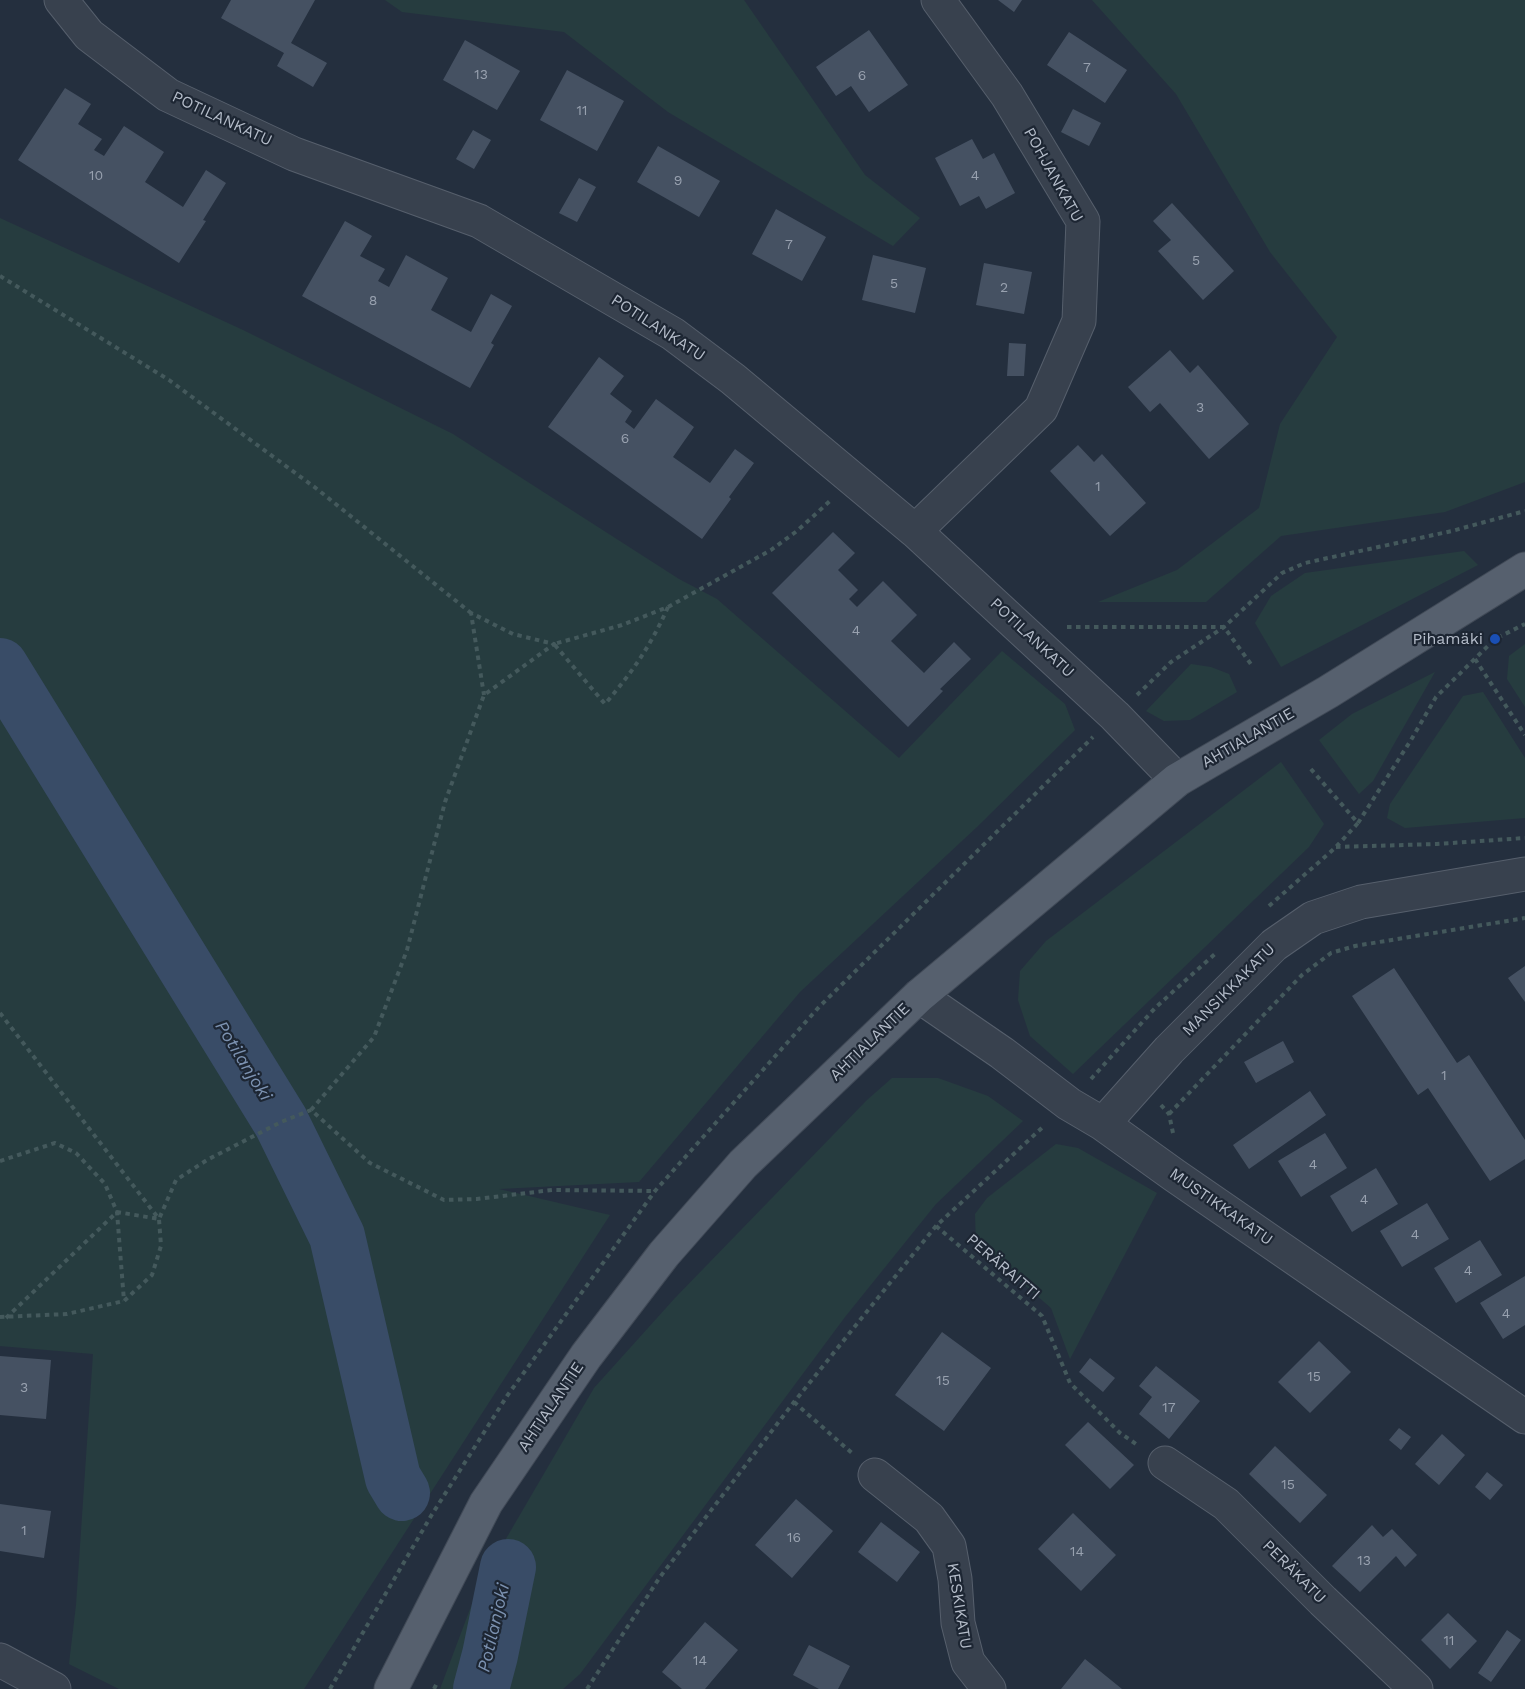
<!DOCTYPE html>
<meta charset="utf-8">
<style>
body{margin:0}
canvas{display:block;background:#242f3e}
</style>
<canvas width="1525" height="1689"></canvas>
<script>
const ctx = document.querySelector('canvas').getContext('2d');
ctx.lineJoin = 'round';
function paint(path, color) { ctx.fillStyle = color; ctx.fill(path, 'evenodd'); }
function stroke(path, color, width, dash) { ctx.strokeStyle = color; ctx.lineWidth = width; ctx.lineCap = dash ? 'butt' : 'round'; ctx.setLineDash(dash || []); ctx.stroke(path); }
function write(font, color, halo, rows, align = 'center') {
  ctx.font = font + ' "Work Sans",sans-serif'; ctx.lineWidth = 4.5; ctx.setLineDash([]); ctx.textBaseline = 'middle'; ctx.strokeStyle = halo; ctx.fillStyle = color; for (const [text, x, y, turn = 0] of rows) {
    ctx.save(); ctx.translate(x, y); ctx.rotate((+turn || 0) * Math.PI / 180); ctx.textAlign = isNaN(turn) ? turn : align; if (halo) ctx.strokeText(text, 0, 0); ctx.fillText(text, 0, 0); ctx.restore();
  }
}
paint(new Path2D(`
 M 385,0 L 744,0 L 865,175 L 920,218 L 893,246 L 668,112 L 564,32 L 402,12 Z
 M 1092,0 L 1525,0 L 1525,482 L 1445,512 L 1281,536 L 1206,602 L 1098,602 L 1177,570 L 1259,508 L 1280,424 L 1337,337 L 1270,252 L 1176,94 Z
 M 0,218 L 243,330 L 453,434 L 679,579 L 717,599 L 899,758 L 1002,651 L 1065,704 L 1075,730 L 978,826 L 800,992 L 639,1182 L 499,1189 L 610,1215 L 304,1689 L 119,1689 L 69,1664 L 76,1605 L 93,1354 L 0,1346 Z
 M 1464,551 L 1478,565 L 1281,667 L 1255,623 L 1271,596 L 1305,573 Z
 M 1525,644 L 1525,707 L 1507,679 L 1509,656 Z
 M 1191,664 L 1211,667 L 1229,674 L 1237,692 L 1190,720 L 1164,721 L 1146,711 Z
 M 1435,672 L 1373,781 L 1359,794 L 1319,740 L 1352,714 Z
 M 1483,692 L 1525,758 L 1525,818 L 1405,828 L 1387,818 L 1390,804 L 1463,696 Z
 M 1281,762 L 1324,824 L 1309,847 L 1073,1074 L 1030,1036 L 1018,1000 L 1020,971 L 1046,941 Z
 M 892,1078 L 938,1078 L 988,1096 L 1023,1121 L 936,1204 L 845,1317 L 580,1674 L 563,1689 L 440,1689 L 479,1585 L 594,1388 L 675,1298 L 867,1100 Z
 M 1056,1144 L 1078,1148 L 1157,1193 L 1070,1359 L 1051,1308 L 976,1243 L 975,1214 L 987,1198 Z`), '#263c3f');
stroke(new Path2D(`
 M 0,666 L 281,1122 L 337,1236 L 393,1478 L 402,1493
 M 481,1689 L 490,1655 L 508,1567`), '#394c67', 56);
paint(new Path2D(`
 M 231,0 L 315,0 L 291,43 L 327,63 L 313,87 L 277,66 L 284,53 L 221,18 Z
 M 998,0 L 1022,0 L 1014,12 Z
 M 869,30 L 908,85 L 869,112 L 851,86 L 836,96 L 816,67 Z
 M 1069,32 L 1127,70 L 1105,103 L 1047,65 Z
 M 465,40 L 520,71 L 497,110 L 443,80 Z
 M 567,70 L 624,101 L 597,151 L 540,120 Z
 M 65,88 L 91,104 L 78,124 L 102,139 L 94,150 L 104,156 L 124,126 L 164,152 L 145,182 L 183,207 L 206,170 L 226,183 L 203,220 L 206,221 L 179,263 L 18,160 Z
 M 1073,109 L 1101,123 L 1089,146 L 1061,132 Z
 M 473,130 L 491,140 L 474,169 L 456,159 Z
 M 972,139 L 983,159 L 994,153 L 1015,193 L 986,209 L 979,196 L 960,206 L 935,158 Z
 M 658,146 L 720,181 L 699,217 L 637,182 Z
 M 579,178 L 596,187 L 577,222 L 559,213 Z
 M 1172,203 L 1234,271 L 1203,300 L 1158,251 L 1171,240 L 1153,221 Z
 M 776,209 L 826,237 L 802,281 L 752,254 Z
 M 345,221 L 372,236 L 360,256 L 385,269 L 378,281 L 389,287 L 406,255 L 448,278 L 431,310 L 471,332 L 491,294 L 512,306 L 491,343 L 494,345 L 470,388 L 302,296 Z
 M 873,255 L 926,268 L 915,313 L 862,300 Z
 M 984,263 L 1032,272 L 1024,314 L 976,305 Z
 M 1009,343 L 1026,344 L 1024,376 L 1007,376 Z
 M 1170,350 L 1190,373 L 1198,365 L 1249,424 L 1209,459 L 1160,403 L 1150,412 L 1128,387 Z
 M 599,357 L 624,376 L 610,394 L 632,411 L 625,422 L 634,429 L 656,399 L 694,427 L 673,457 L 710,483 L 735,449 L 754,463 L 729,497 L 731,499 L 702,539 L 548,427 Z
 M 1078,445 L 1094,462 L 1102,454 L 1146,503 L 1110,536 L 1050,471 Z
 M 833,532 L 855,553 L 838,570 L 858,590 L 849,599 L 857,607 L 883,581 L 917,615 L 891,641 L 924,673 L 954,642 L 971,659 L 940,689 L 943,691 L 908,727 L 772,593 Z
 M 1525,966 L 1525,1002 L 1508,978 Z
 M 1394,968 L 1457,1063 L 1469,1055 L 1525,1140 L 1525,1159 L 1490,1181 L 1428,1088 L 1418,1095 L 1352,996 Z
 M 1283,1041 L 1294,1062 L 1256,1083 L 1244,1062 Z
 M 1310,1091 L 1326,1115 L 1249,1169 L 1233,1145 Z
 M 1325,1133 L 1347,1168 L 1301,1197 L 1278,1161 Z
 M 1376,1168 L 1398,1204 L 1352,1232 L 1330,1196 Z
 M 1427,1203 L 1449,1239 L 1402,1267 L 1380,1231 Z
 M 1480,1240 L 1502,1275 L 1456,1303 L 1434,1268 Z
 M 1525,1276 L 1525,1325 L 1503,1339 L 1480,1303 Z
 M 942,1332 L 991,1368 L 944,1431 L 895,1395 Z
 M 1319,1341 L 1351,1372 L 1310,1413 L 1278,1382 Z
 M 0,1356 L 51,1360 L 46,1419 L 0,1415 Z
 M 1090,1358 L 1115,1378 L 1103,1392 L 1079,1372 Z
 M 1156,1366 L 1200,1401 L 1169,1439 L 1139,1414 L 1152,1397 L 1139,1386 Z
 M 1088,1422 L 1134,1465 L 1110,1489 L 1065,1445 Z
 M 1399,1428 L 1411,1437 L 1401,1450 L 1389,1440 Z
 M 1442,1434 L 1465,1455 L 1439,1485 L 1415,1464 Z
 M 1275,1446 L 1327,1495 L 1300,1523 L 1249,1474 Z
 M 1487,1472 L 1503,1485 L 1490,1500 L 1475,1487 Z
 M 796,1499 L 833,1531 L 792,1578 L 755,1545 Z
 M 0,1504 L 51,1511 L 44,1558 L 0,1551 Z
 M 1073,1513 L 1116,1555 L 1081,1591 L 1038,1549 Z
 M 881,1522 L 920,1552 L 897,1582 L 858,1552 Z
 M 1372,1525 L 1383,1537 L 1392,1529 L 1417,1555 L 1405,1567 L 1396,1556 L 1360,1592 L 1332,1566 Z
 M 1448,1613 L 1477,1641 L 1450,1669 L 1421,1640 Z
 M 705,1622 L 738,1650 L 705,1689 L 682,1689 L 662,1672 Z
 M 1507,1630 L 1521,1640 L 1491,1682 L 1478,1673 Z
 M 809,1645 L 850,1666 L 838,1689 L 819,1689 L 793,1675 Z
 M 1085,1659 L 1122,1689 L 1061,1689 Z`), '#455162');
const minor = new Path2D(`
 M 61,0 L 89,35 L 168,95 L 294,154 L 479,221 L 673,334 L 733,379 L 915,531 L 1115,716 L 1177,780
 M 915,531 L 1041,409 L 1079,321 L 1083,221 L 1007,95 L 938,0
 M 919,996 L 1002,1053 L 1069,1104 L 1103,1124 L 1174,1175 L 1525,1417
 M 1103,1124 L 1169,1050 L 1274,945 L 1313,918 L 1361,902 L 1525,874
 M 1165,1463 L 1226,1504 L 1323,1601 L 1416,1689
 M 875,1475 L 929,1518 L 949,1546 L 955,1579 L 958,1623 L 968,1662 L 989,1689
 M 0,1660 L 54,1689`);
const major = new Path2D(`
 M 391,1689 L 486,1503 L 586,1356 L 664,1254 L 743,1164 L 919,996 L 1177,780 L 1328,692 L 1525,569`);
stroke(minor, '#565f6c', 35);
stroke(major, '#414a57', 35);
stroke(new Path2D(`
 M 0,276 L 169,380 L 317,489 L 471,613
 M 668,607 C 650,647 633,671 605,704 L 554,644 L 622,625 L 668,607 L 771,550 L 797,531 L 831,500
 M 1067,627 L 1224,627 L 1253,667
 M 1475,659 L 1525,735
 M 1137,695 L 1171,662 L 1224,627 L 1282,573 L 1305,563 L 1452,531 L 1525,511
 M 1358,823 L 1411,740 L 1436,697 L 1495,639 L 1525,624
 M 1336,847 L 1437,844 L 1525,838
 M 1269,906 L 1335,848 L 1358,823 L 1310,768
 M 0,1013 L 159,1219 L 161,1246 L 152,1275 L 124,1301 L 67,1314 L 0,1317
 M 1091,1079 L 1156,1007 L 1216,953
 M 1161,1105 L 1169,1114 L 1173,1133
 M 311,1110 L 374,1037 L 407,950 L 445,802 L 484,695 L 554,644 L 513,634 L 471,613 L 484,695
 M 1169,1114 L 1302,975 L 1331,953 L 1355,946 L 1525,918
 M 0,1161 L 55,1143 L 76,1153 L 105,1184 L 117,1212 L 124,1301
 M 936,1226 L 1042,1316 L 1070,1383 L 1120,1433 L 1139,1446
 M 6,1318 L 117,1212 L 159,1219 L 176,1180 L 207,1160 L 281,1122 L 311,1110 L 370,1163 L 444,1200 L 477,1199 L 552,1190 L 655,1191
 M 794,1402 L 853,1454
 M 330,1689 L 431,1516 L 507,1396 L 655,1191 L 819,1007 L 1093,737
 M 434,1689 L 437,1683
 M 587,1689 L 660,1577 L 794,1402 L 936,1226 L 1045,1125`), '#44595c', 4, [4.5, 4.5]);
stroke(minor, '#38414e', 33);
stroke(major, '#56606e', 33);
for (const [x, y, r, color] of [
 [1495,639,6,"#1a4fb4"]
]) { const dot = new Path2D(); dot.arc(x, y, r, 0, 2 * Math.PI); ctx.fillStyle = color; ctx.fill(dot); stroke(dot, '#1d2633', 2); }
write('14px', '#98a1af', null, [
 ["7",1087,68],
 ["13",481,75],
 ["6",862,76],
 ["11",582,111],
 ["10",96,176],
 ["4",975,176],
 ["9",678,181],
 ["7",789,245],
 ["5",1196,261],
 ["5",894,284],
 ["2",1004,288],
 ["8",373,301],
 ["3",1200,408],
 ["6",625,439],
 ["1",1098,487],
 ["4",856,631],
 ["1",1444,1076],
 ["4",1313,1165],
 ["4",1364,1200],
 ["4",1415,1235],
 ["4",1468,1271],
 ["4",1506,1314],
 ["15",1314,1377],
 ["15",943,1381],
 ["3",24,1388],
 ["17",1169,1408],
 ["15",1288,1485],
 ["1",24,1531],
 ["16",794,1538],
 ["14",1077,1552],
 ["13",1364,1561],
 ["11",1449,1641],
 ["14",700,1661]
]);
write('16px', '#b4bcc9', '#1d2633', [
 ["POTILANKATU",222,119,25],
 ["POHJANKATU",1053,175,61],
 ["POTILANKATU",658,328,33],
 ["POTILANKATU",1032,638,43],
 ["AHTIALANTIE",1248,738,-30],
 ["MANSIKKAKATU",1229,990,-45],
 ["AHTIALANTIE",870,1042,-44],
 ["MUSTIKKAKATU",1221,1207,35],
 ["PERÄRAITTI",1003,1267,41],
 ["AHTIALANTIE",551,1407,-56],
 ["PERÄKATU",1294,1572,45],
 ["KESKIKATU",959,1606,81]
]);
write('16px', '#b4bcc9', '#1d2633', [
 ["Pihamäki",1483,639]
], 'right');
write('italic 18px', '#7c92b1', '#1d2633', [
 ["Potilanjoki",243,1061,58],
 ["Potilanjoki",494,1628,-77]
]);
</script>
